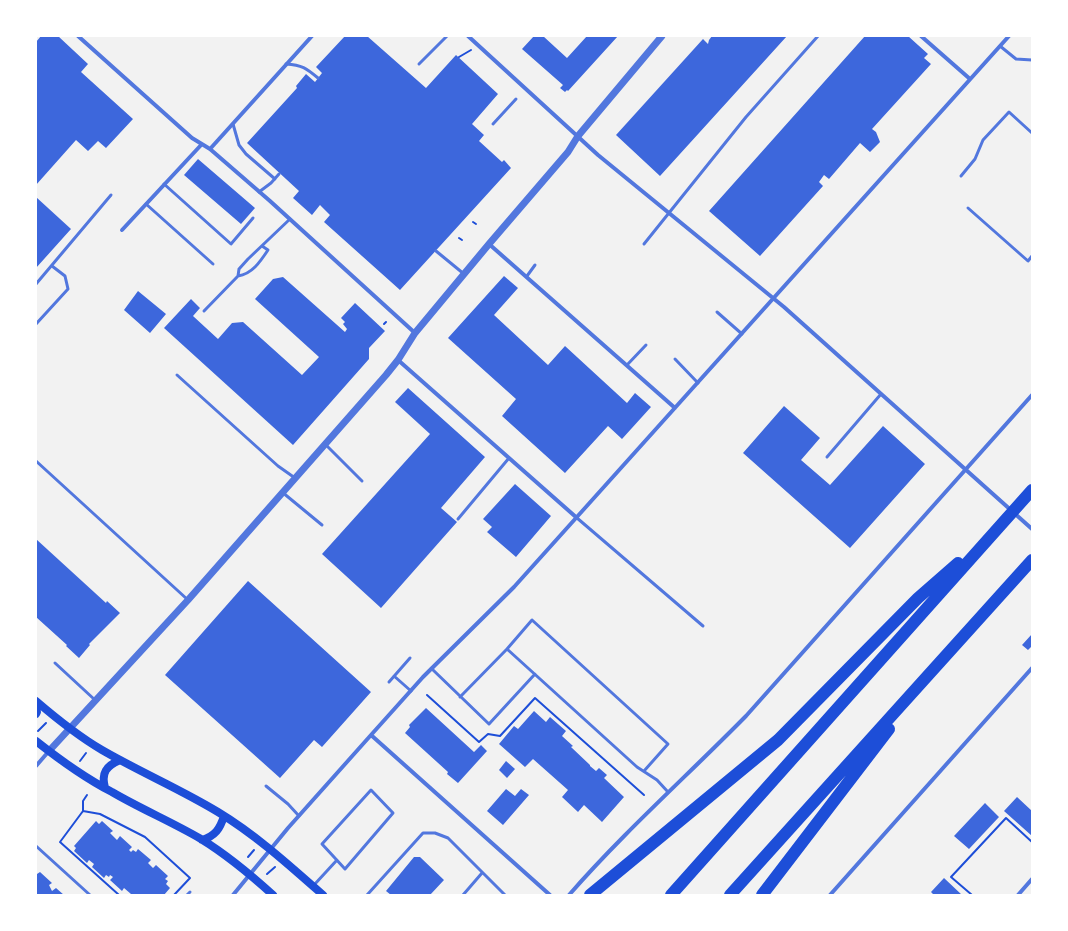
<!DOCTYPE html>
<style>
body{margin:0}
#map{position:relative;width:1068px;height:931px;overflow:hidden;background:#f2f2f2;font-family:"DM Sans",sans-serif}
canvas{display:block}
.frame{position:absolute;inset:0;border:37px solid #fff;pointer-events:none}
</style>
<div id="map">
<canvas width="1068" height="931"></canvas>
<div class="frame"></div>
</div>
<script>
const ctx = document.querySelector('canvas').getContext('2d');
ctx.lineJoin = 'round';
function paint(path, color) { ctx.fillStyle = color; ctx.fill(path, 'evenodd'); }
function stroke(path, color, width, dash) { ctx.strokeStyle = color; ctx.lineWidth = width; ctx.lineCap = dash ? 'butt' : 'round'; ctx.setLineDash(dash || []); ctx.stroke(path); }
paint(new Path2D(`
 M 41,36 L 58,36 L 88,64 L 81,72 L 133,119 L 106,148 L 98,141 L 88,151 L 76,140 L 36,185 L 36,42 Z
 M 345,36 L 367,36 L 426,88 L 456,55 L 498,94 L 472,124 L 484,135 L 479,141 L 502,162 L 504,160 L 511,168 L 400,290 L 324,222 L 330,215 L 320,205 L 312,215 L 293,198 L 299,191 L 247,143 L 297,88 L 296,86 L 306,74 L 315,82 L 322,73 L 316,67 Z
 M 534,36 L 543,36 L 567,58 L 587,36 L 618,36 L 568,91 L 567,90 L 565,92 L 560,88 L 563,85 L 522,49 Z
 M 712,36 L 787,36 L 660,176 L 616,135 L 703,39 L 708,44 L 709,40 Z
 M 865,36 L 908,36 L 928,54 L 924,58 L 931,64 L 872,129 L 876,132 L 880,142 L 870,152 L 860,143 L 829,179 L 824,175 L 819,182 L 823,186 L 760,256 L 709,211 Z
 M 198,159 L 255,208 L 241,224 L 184,175 Z
 M 36,197 L 71,229 L 36,268 Z
 M 504,276 L 518,288 L 494,315 L 548,365 L 565,346 L 627,403 L 635,393 L 651,407 L 622,439 L 608,426 L 565,473 L 502,416 L 516,399 L 448,338 Z
 M 283,277 L 345,332 L 347,329 L 343,324 L 345,322 L 341,318 L 355,303 L 385,331 L 369,348 L 369,359 L 293,445 L 164,328 L 191,299 L 200,308 L 193,316 L 218,339 L 232,323 L 243,322 L 302,375 L 319,357 L 255,299 L 273,279 Z
 M 138,291 L 166,314 L 150,333 L 124,310 Z
 M 408,388 L 485,457 L 441,508 L 457,522 L 381,608 L 322,554 L 430,434 L 395,402 Z
 M 784,406 L 820,438 L 801,460 L 830,485 L 883,426 L 925,464 L 850,548 L 743,453 Z
 M 515,484 L 551,516 L 516,557 L 487,532 L 492,527 L 483,519 Z
 M 36,539 L 106,603 L 107,601 L 120,613 L 89,644 L 90,645 L 79,658 L 66,646 L 67,645 L 36,617 Z
 M 248,581 L 371,692 L 322,747 L 314,740 L 280,778 L 165,675 Z
 M 1032,634 L 1032,646 L 1028,650 L 1022,645 Z
 M 426,708 L 474,752 L 481,745 L 487,751 L 458,783 L 447,774 L 448,772 L 405,733 L 410,727 L 409,725 Z
 M 534,711 L 546,722 L 550,717 L 566,731 L 562,736 L 573,746 L 571,747 L 590,765 L 590,766 L 596,771 L 599,768 L 607,775 L 604,778 L 624,797 L 602,822 L 584,805 L 578,812 L 562,797 L 568,790 L 533,759 L 525,767 L 499,744 L 514,726 L 518,729 Z
 M 506,761 L 515,769 L 507,778 L 499,770 Z
 M 506,789 L 515,796 L 521,789 L 529,795 L 503,825 L 487,811 Z
 M 1017,797 L 1032,811 L 1032,836 L 1004,811 Z
 M 985,803 L 999,817 L 969,849 L 954,836 Z
 M 96,821 L 99,824 L 102,821 L 113,831 L 110,833 L 117,840 L 120,836 L 132,847 L 129,850 L 131,852 L 133,850 L 136,852 L 138,849 L 151,860 L 148,863 L 153,868 L 156,865 L 168,876 L 165,879 L 168,881 L 166,884 L 170,888 L 164,895 L 130,895 L 131,894 L 124,888 L 122,891 L 110,880 L 113,877 L 110,875 L 109,877 L 106,875 L 104,878 L 92,867 L 94,864 L 89,860 L 87,863 L 74,851 L 76,848 L 74,846 Z
 M 414,857 L 420,857 L 444,880 L 430,895 L 391,895 L 386,891 Z
 M 40,872 L 52,883 L 49,885 L 52,891 L 56,888 L 64,895 L 36,895 L 36,873 L 37,874 Z
 M 944,878 L 962,895 L 934,895 L 931,892 Z`), '#3d67dc');
stroke(new Path2D(`
 M 459,57 L 471,50
 M 473,222 L 476,224
 M 459,238 L 462,240
 M 384,324 L 386,322
 M 427,695 L 479,742 L 488,734 L 500,736 L 535,698 L 644,795
 M 38,731 L 46,723
 M 80,761 L 86,753
 M 87,795 L 83,801 L 83,811 L 60,842 L 119,895
 M 83,811 L 100,814 L 145,837 L 190,878 L 174,895
 M 248,857 L 254,850
 M 267,874 L 275,867
 M 972,895 L 951,877 L 1006,818 L 1032,842`), '#1d4ed8', 2);
stroke(new Path2D(`
 M 1000,46 L 1016,59 L 1032,60
 M 286,64 C 302,65 306,68 318,78
 M 419,64 L 447,36
 M 233,124 L 239,145 L 246,154 L 275,179
 M 493,124 L 516,99
 M 961,176 L 975,159 L 983,140 L 1009,112 L 1032,133
 M 164,184 L 231,244 L 253,218
 M 259,192 L 271,183 L 279,174
 M 146,204 L 213,264
 M 968,208 L 1028,261 L 1032,256
 M 644,244 L 746,117 L 818,36
 M 436,251 L 464,274
 M 238,276 C 252,274 260,262 268,250 L 262,246
 M 527,276 L 535,265
 M 36,284 L 111,195
 M 204,311 L 238,276 L 239,269 L 248,259 L 290,219
 M 717,312 L 742,334
 M 36,324 L 68,289 L 65,276 L 52,266
 M 675,359 L 698,383
 M 627,365 L 646,345
 M 177,375 L 278,466 L 295,478
 M 325,444 L 362,481
 M 827,457 L 881,394
 M 36,461 L 188,600
 M 282,492 L 322,525
 M 577,518 L 703,626
 M 458,519 L 509,458
 M 507,649 L 532,620 L 668,744 L 644,771
 M 55,663 L 95,700
 M 432,669 L 489,724 L 535,674
 M 394,676 L 411,691
 M 389,682 L 410,658
 M 460,697 L 507,649 L 637,767 L 657,780 L 668,792
 M 266,786 L 288,804 L 299,816
 M 371,790 L 393,813 L 345,869 L 322,844 Z
 M 36,846 L 90,895
 M 314,885 L 337,860
 M 187,895 L 190,892
 M 367,895 L 423,833 L 435,833 L 448,838 L 505,895
 M 463,895 L 482,873`), '#5277de', 3);
stroke(new Path2D(`
 M 78,36 L 192,138 L 210,149 L 270,201 L 415,333
 M 468,36 L 598,155 L 784,307 L 1032,529
 M 921,36 L 970,79
 M 210,149 L 312,36
 M 122,230 L 202,144
 M 489,244 L 675,408
 M 398,360 L 577,518
 M 371,735 L 550,895
 M 36,766 L 49,751
 M 233,895 L 288,828 L 371,735 L 423,677 L 514,587 L 1009,36
 M 569,895 C 624,832 687,776 746,716 L 1032,395
 M 830,895 L 1032,668
 M 1018,895 L 1032,879`), '#5277de', 4);
stroke(new Path2D(`
 M 49,751 L 188,600 L 386,375 L 398,360 L 415,333 L 489,244 L 568,152 L 578,136 L 662,36`), '#5277de', 7);
stroke(new Path2D(`
 M 36,701 C 57,719 78,736 102,750 C 140,772 180,789 218,812 C 256,835 289,865 323,895
 M 36,709 L 37,712 L 36,714
 M 36,741 C 60,760 85,778 112,792 C 141,809 172,822 201,839 C 227,855 251,875 273,895
 M 105,788 C 101,773 106,766 120,760
 M 202,840 C 215,836 220,829 224,816`), '#1d4ed8', 8);
stroke(new Path2D(`
 M 590,895 L 778,740 L 918,598 L 958,563
 M 671,895 L 1032,490
 M 730,895 L 1032,560
 M 762,895 L 889,729`), '#1d4ed8', 12);
</script>
